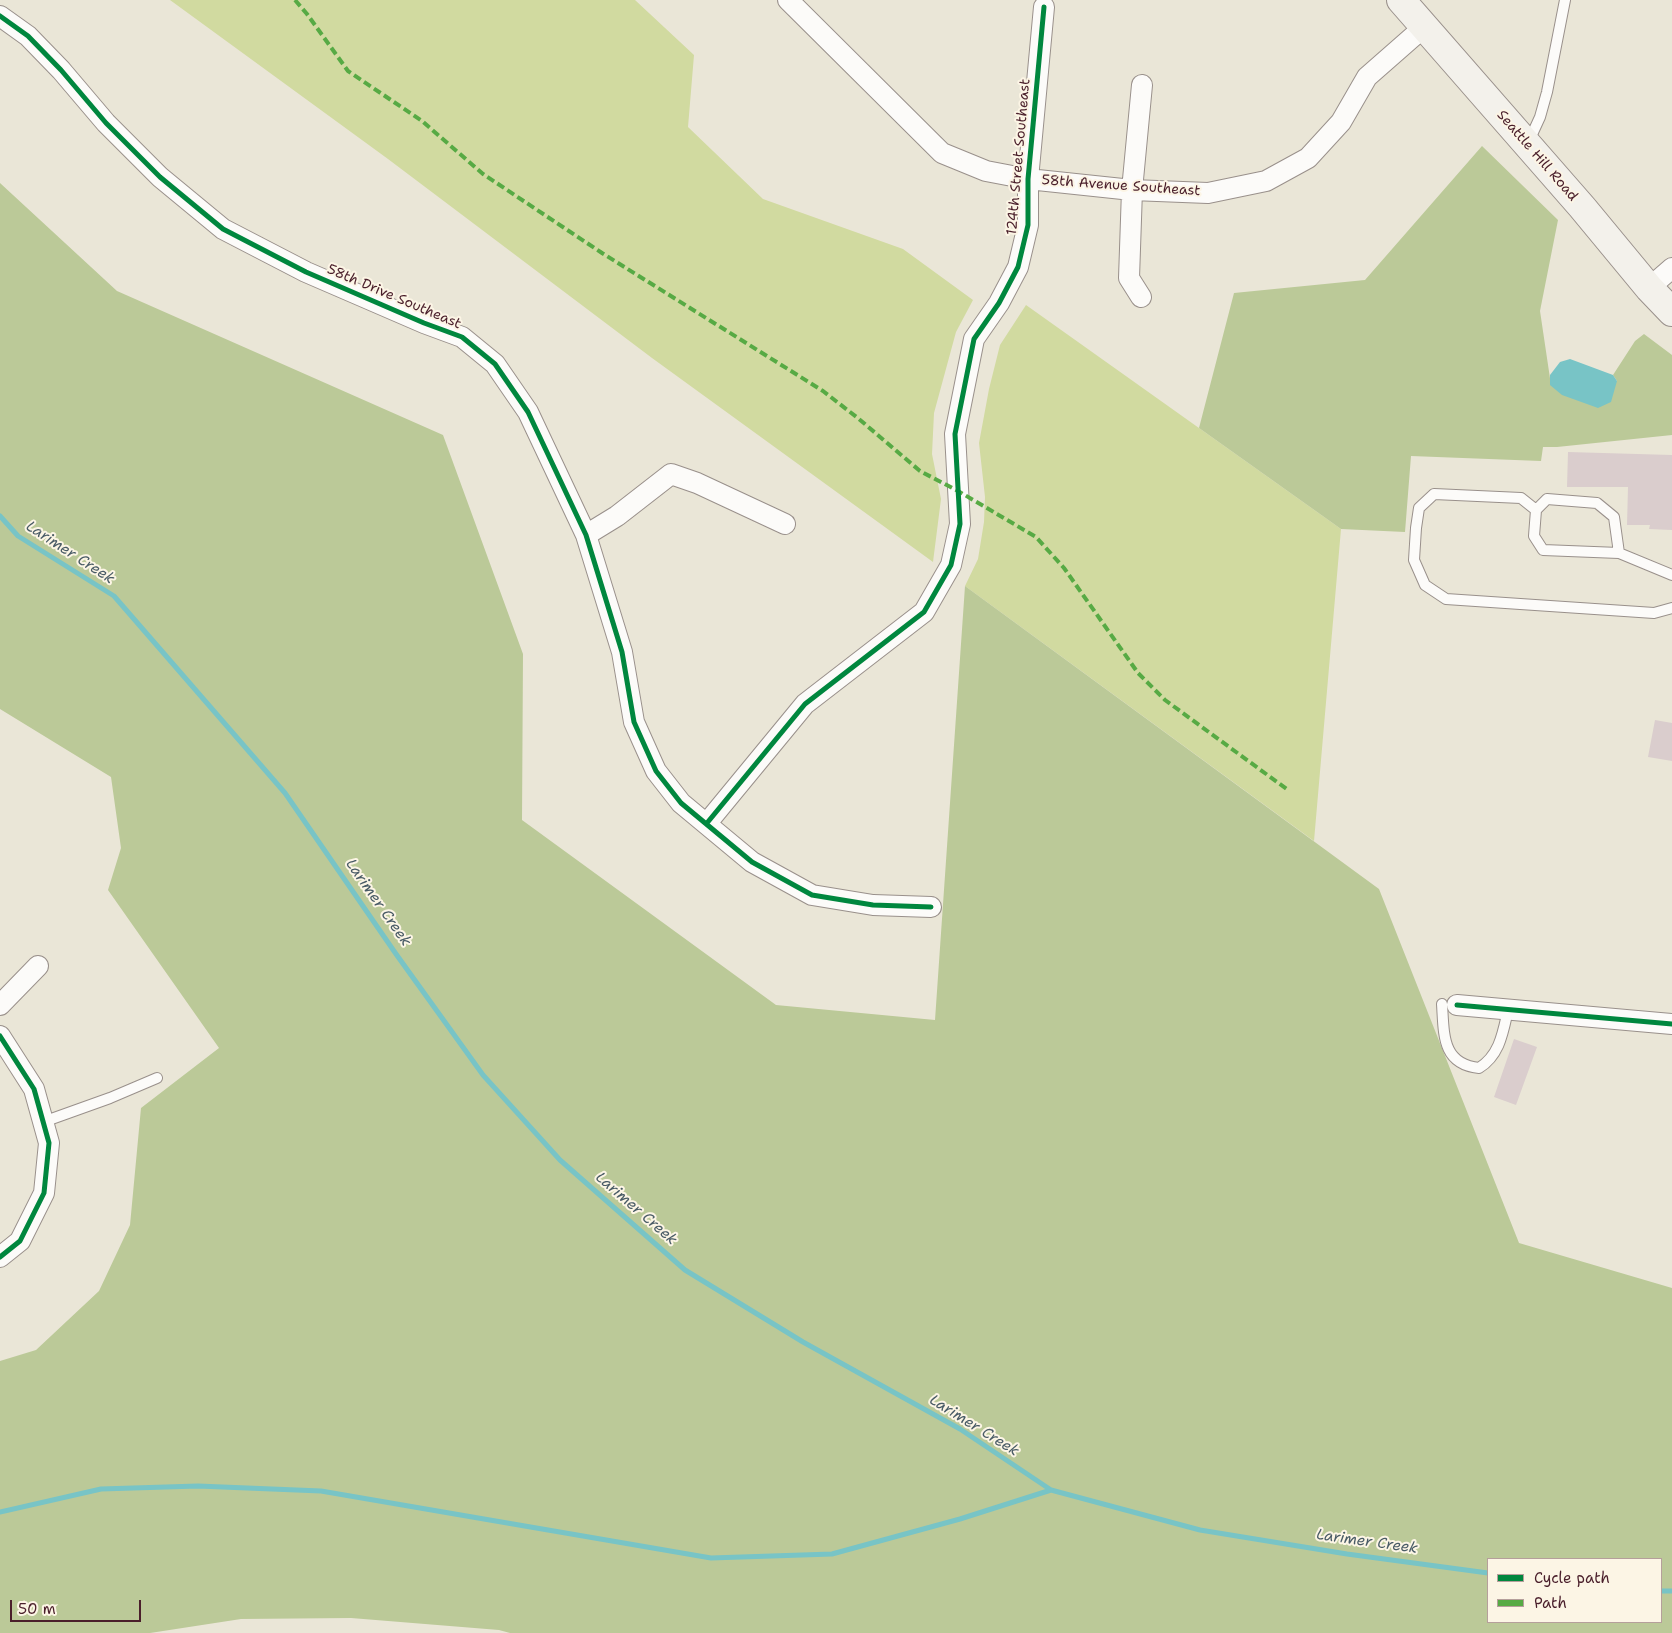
<!DOCTYPE html>
<style>
body{margin:0}
#map{position:relative;width:1672px;height:1633px;overflow:hidden;background:#eae6d7;font-family:"Shantell Sans",sans-serif}
canvas{display:block}
.legend{position:absolute;left:1487px;top:1558px;width:175px;height:65px;box-sizing:border-box;background:#fcf5e5;border:1px solid #b59f9b;margin:0;padding:6px 9px;list-style:none;font-size:15px;color:#4a1f2b}
.legend li{display:flex;align-items:center;gap:10px;height:25px}
.legend b{width:25px;border:1px solid #b59f9b}
.scale{position:absolute;left:10px;top:1600px;width:131px;height:22px;box-sizing:border-box;border:2px solid #4a1f2b;border-top:0;padding-left:6px;font-size:15px;line-height:18px;white-space:nowrap;color:#4a1f2b;-webkit-text-stroke:4px #fcf5e5;paint-order:stroke}
</style>
<div id="map">
<canvas width="1672" height="1633"></canvas>
<ul class="legend">
<li><b style="height:6px;background:#00873e"></b>Cycle path</li>
<li><b style="height:6px;background:#57aa44"></b>Path</li>
</ul>
<div class="scale">50 m</div>
</div>
<script>
const ctx = document.querySelector('canvas').getContext('2d');
ctx.lineJoin = 'round';
function paint(path, color) { ctx.fillStyle = color; ctx.fill(path, 'evenodd'); }
function stroke(path, color, width, dash) { ctx.strokeStyle = color; ctx.lineWidth = width; ctx.lineCap = dash ? 'butt' : 'round'; ctx.setLineDash(dash || []); ctx.stroke(path); }
function write(font, color, halo, rows, align = 'center') {
  ctx.font = font + ' "Shantell Sans",sans-serif'; ctx.lineWidth = 4; ctx.setLineDash([]); ctx.textBaseline = 'middle'; ctx.strokeStyle = halo; ctx.fillStyle = color; for (const [text, x, y, turn = 0] of rows) {
    ctx.save(); ctx.translate(x, y); ctx.rotate((+turn || 0) * Math.PI / 180); ctx.textAlign = isNaN(turn) ? turn : align; if (halo) ctx.strokeText(text, 0, 0); ctx.fillText(text, 0, 0); ctx.restore();
  }
}
paint(new Path2D(`
 M 170,0 L 635,0 L 694,55 L 688,127 L 763,199 L 903,249 L 973,300 L 956,332 L 934,413 L 932,454 L 941,499 L 933,562 L 652,358 L 388,159 Z
 M 1026,305 L 1341,529 L 1314,841 L 965,586 L 978,559 L 984,522 L 985,497 L 979,443 L 989,389 L 1000,345 Z`), '#d1daa0');
paint(new Path2D(`
 M 1482,146 L 1558,220 L 1540,311 L 1551,385 L 1617,381 L 1613,375 L 1635,341 L 1644,334 L 1672,355 L 1672,435 L 1557,447 L 1543,447 L 1541,461 L 1411,456 L 1405,532 L 1341,529 L 1199,428 L 1234,293 L 1365,280 Z
 M 0,183 L 117,291 L 443,435 L 523,654 L 522,820 L 776,1005 L 935,1020 L 965,586 L 1379,889 L 1519,1243 L 1672,1288 L 1672,1633 L 510,1633 L 499,1630 L 351,1618 L 241,1619 L 150,1633 L 0,1633 L 0,1361 L 36,1350 L 99,1291 L 130,1225 L 141,1108 L 219,1048 L 108,890 L 121,848 L 111,777 L 0,709 ZM 1488,1559 L 1661,1559 L 1661,1622 L 1488,1622 Z`), '#bbc998');
paint(new Path2D(`
 M 1570,359 L 1613,375 L 1617,381 L 1611,402 L 1598,408 L 1562,395 L 1550,385 L 1550,375 L 1560,362 Z`), '#78c4c6');
stroke(new Path2D(`
 M 0,516 L 18,536 L 114,596 L 285,793 L 396,954 L 483,1075 L 560,1160 L 685,1270 L 803,1342 L 960,1429 L 1051,1490 L 1200,1530 L 1347,1554 L 1488,1573
 M 0,1512 L 101,1489 L 198,1486 L 321,1491 L 711,1558 L 832,1554 L 960,1519 L 1051,1490
 M 1661,1591 L 1672,1591`), '#78c4c6', 5);
paint(new Path2D(`
 M 1568,452 L 1672,455 L 1672,530 L 1649,529 L 1650,525 L 1627,525 L 1628,487 L 1567,487 Z
 M 1655,720 L 1672,723 L 1672,761 L 1648,757 Z
 M 1514,1039 L 1537,1047 L 1516,1105 L 1494,1097 Z`), '#dacdcd');
const service = new Path2D(`
 M 1529,141 L 1540,117 L 1547,92 L 1565,0
 M 1536,510 L 1521,498 L 1434,494 L 1419,508 L 1416,528 L 1414,560 L 1425,585 L 1446,599 L 1654,613 L 1672,608
 M 1619,553 L 1614,517 L 1597,503 L 1547,499 L 1536,510 L 1534,536 L 1543,550 L 1619,553 L 1672,575
 M 1442,1004 C 1444,1035 1442,1064 1479,1068 C 1500,1055 1503,1032 1508,1010
 M 43,1122 L 110,1098 L 157,1078`);
const minor = new Path2D(`
 M 788,0 L 942,153 L 986,171 L 1028,179 L 1132,190 L 1208,193 L 1266,181 L 1308,158 L 1341,122 L 1367,77 L 1424,27
 M 0,16 L 28,36 L 61,70 L 106,123 L 160,177 L 223,229 L 306,272 L 424,323 L 462,337 L 495,364 L 528,412 L 586,535 L 622,652 L 634,722 L 656,771 L 681,803 L 752,862 L 812,895 L 873,905 L 931,907
 M 1649,288 L 1672,268
 M 1141,297 L 1129,278 L 1132,190 L 1142,85
 M 586,535 L 617,516 L 671,474 L 697,483 L 785,524
 M 707,823 L 805,704 L 924,612 L 951,565 L 960,524 L 955,434 L 974,339 L 999,303 L 1018,267 L 1028,225 L 1028,179 L 1044,7
 M 0,1005 L 38,966
 M 1457,1005 L 1672,1024
 M 0,1036 L 34,1089 L 49,1143 L 44,1193 L 20,1241 L 0,1257`);
const secondary = new Path2D(`
 M 1401,0 L 1582,207 L 1649,288 L 1672,312`);
stroke(service, '#99908b', 12);
stroke(minor, '#99908b', 22);
stroke(secondary, '#99908b', 30);
stroke(service, '#fcfbf9', 10);
stroke(minor, '#fcfbf9', 20);
stroke(secondary, '#f3f1eb', 28);
stroke(new Path2D(`
 M 295,0 L 307,14 L 348,71 L 422,121 L 483,174 L 602,253 L 823,391 L 859,419 L 920,471 L 958,491 L 1036,537 L 1064,568 L 1138,673 L 1165,700 L 1288,790`), '#57aa44', 4, [8, 4]);
stroke(new Path2D(`
 M 0,16 L 28,36 L 61,70 L 106,123 L 160,177 L 223,229 L 306,272 L 424,323 L 462,337 L 495,364 L 528,412 L 586,535 L 622,652 L 634,722 L 656,771 L 681,803 L 752,862 L 812,895 L 873,905 L 931,907
 M 707,823 L 805,704 L 924,612 L 951,565 L 960,524 L 955,434 L 974,339 L 999,303 L 1018,267 L 1028,225 L 1028,179 L 1044,7
 M 1457,1005 L 1672,1024
 M 0,1036 L 34,1089 L 49,1143 L 44,1193 L 20,1241 L 0,1257`), '#00873e', 5);
write('14px', '#4a1f2b', '#fcf5e5', [
 ["Seattle Hill Road",1537,156,49],
 ["124th Street Southeast",1019,157,-85],
 ["58th Avenue Southeast",1121,186,4],
 ["58th Drive Southeast",394,297,23]
]);
write('italic 15px', '#495b66', '#fcf5e5', [
 ["Larimer Creek",70,553,33],
 ["Larimer Creek",378,903,55],
 ["Larimer Creek",636,1209,41],
 ["Larimer Creek",974,1426,32],
 ["Larimer Creek",1367,1542,8]
]);
</script>
